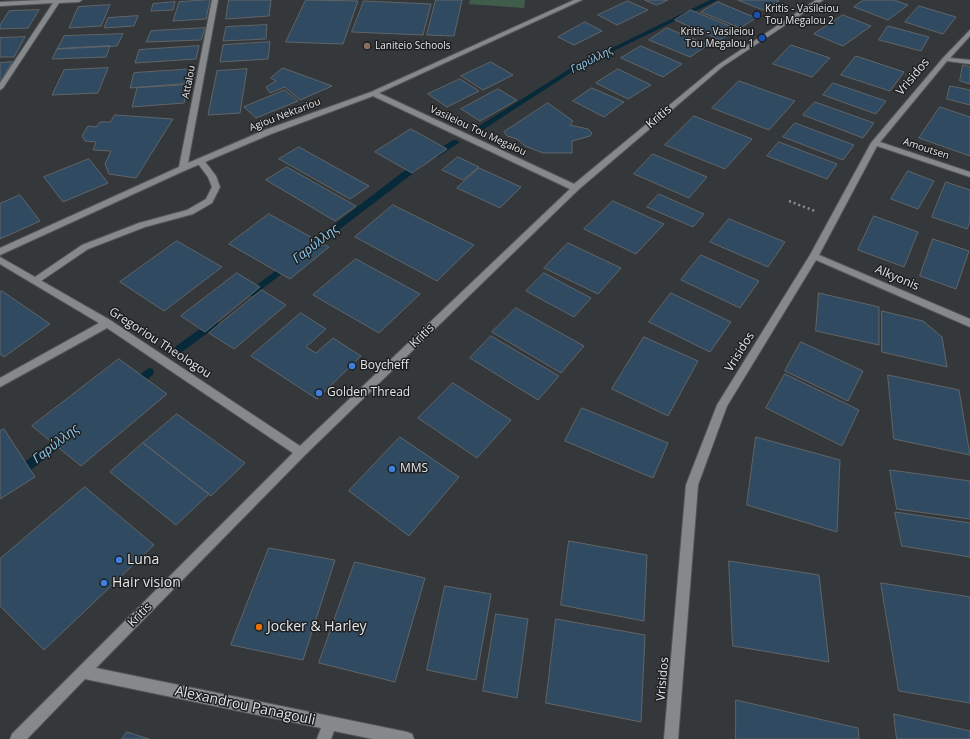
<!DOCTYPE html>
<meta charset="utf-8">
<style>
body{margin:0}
canvas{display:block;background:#35383b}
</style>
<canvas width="970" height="739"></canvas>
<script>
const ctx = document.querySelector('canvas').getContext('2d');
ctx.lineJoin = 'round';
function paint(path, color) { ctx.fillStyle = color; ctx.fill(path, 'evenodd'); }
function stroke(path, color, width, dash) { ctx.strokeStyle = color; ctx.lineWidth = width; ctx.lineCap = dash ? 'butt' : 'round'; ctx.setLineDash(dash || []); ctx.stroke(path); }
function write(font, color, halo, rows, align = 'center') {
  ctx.font = font + ' "Open Sans",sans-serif'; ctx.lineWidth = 3; ctx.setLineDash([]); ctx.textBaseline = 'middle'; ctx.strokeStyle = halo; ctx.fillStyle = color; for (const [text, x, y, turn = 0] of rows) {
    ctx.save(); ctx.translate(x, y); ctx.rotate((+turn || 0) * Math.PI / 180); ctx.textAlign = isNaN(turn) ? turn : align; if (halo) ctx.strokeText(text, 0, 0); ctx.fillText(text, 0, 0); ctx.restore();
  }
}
paint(new Path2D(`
 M 470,0 L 525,0 L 524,8 L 469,4 Z`), '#3f5d4a');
paint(new Path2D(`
 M 710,0 L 718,0 L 575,70 L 478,133 L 475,133 L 471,131 L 571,68 Z
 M 453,140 L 456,140 L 460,142 L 438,157 L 432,157 L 432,153 Z
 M 417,163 L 423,163 L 424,165 L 311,251 L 305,251 L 304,249 L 305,247 L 404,171 Z
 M 289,261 L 293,264 L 292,266 L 253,296 L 247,296 L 245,294 L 247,292 Z
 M 214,319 L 217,320 L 219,323 L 217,326 L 182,352 L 176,352 L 174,349 L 176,346 Z
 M 149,368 L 153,369 L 154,372 L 153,375 C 146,380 138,391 129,388 L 128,385 L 129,382 Z
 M 65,432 L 69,434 L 70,437 L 69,440 L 4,491 L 0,492 L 0,480 Z`), '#072a3b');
const building = new Path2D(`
 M 210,0 L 206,19 L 173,21 L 179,2 Z
 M 229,0 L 271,0 L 269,16 L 226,19 Z
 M 306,0 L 358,1 L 343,44 L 286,42 Z
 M 436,0 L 462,0 L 454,36 L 427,35 Z
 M 645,0 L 668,0 L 657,5 Z
 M 738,0 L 776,0 L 779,1 L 764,10 Z
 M 864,0 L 894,0 L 908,5 L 888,20 L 854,7 Z
 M 364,1 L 431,4 L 423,35 L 352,32 Z
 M 628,1 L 648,10 L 617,25 L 598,15 Z
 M 175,2 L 173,10 L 151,11 L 153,4 Z
 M 718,2 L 756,18 L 740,28 L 701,12 Z
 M 110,5 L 101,26 L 69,28 L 78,7 Z
 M 919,6 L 956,17 L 943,34 L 905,22 Z
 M 39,10 L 28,28 L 0,29 L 0,25 L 9,11 Z
 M 691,10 L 737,29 L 720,40 L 675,20 Z
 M 843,15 L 871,26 L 843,46 L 814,34 Z
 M 138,16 L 134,26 L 104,28 L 108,18 Z
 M 585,22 L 602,31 L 574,45 L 558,37 Z
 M 267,25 L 266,39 L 223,41 L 226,27 Z
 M 888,26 L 929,37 L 921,51 L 879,40 Z
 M 205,28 L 201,40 L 146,42 L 151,31 Z
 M 667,28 L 708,45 L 690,57 L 649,40 Z
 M 123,34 L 117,46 L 57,49 L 64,36 Z
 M 25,37 L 14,57 L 0,57 L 0,38 Z
 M 270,42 L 268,59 L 220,62 L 223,45 Z
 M 791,45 L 830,58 L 812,77 L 773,64 Z
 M 110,46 L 106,57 L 52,59 L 57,49 Z
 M 199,46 L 196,59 L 135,63 L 139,50 Z
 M 641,46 L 682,64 L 663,77 L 621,58 Z
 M 856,56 L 904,72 L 890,91 L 841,75 Z
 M 12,62 L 0,83 L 0,63 Z
 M 491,62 L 513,75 L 483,90 L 461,76 Z
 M 963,65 L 970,67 L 970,84 L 960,81 Z
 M 108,68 L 98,93 L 52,95 L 64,70 Z
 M 283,68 L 332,86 L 300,100 L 285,87 L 270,93 L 266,87 L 276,81 L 271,78 Z
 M 195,69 L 192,83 L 130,88 L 134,73 Z
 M 247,69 L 240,113 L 208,115 L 217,71 Z
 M 618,69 L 651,85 L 628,99 L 596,83 Z
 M 460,79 L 479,91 L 447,107 L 428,94 Z
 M 739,81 L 795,101 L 769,130 L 712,108 Z
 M 833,83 L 886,101 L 876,114 L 823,95 Z
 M 188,85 L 184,103 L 132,107 L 137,88 Z
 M 950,86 L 970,90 L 970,105 L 947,99 Z
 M 592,88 L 624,102 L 604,117 L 573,101 Z
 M 498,89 L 517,100 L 480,121 L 461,109 Z
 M 285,90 L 298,101 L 256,118 L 244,107 Z
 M 815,102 L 874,123 L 863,138 L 803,115 Z
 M 548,103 L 573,121 L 570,125 L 588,129 L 592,133 L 590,136 L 572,141 L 572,153 L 543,153 L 525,146 L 517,139 L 507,136 L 504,132 Z
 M 940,107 L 970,117 L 970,156 L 919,138 Z
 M 115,115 L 173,119 L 136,178 L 109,174 L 105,164 L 111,151 L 93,150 L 96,142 L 85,141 L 82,136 L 88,126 L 96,127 L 100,122 L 110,122 Z
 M 694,116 L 752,139 L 725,169 L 665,145 Z
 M 795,123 L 854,145 L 843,160 L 783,137 Z
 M 411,129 L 447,149 L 412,173 L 375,152 Z
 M 779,142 L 837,164 L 827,179 L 767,156 Z
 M 299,147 L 369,186 L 350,199 L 279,159 Z
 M 653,154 L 707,177 L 689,198 L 634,174 Z
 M 458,157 L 479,167 L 463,180 L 442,170 Z
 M 89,159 L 108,183 L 63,202 L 44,177 Z
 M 287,167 L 356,206 L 335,221 L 266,180 Z
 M 479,168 L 521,187 L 500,208 L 457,188 Z
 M 908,171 L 934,181 L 918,209 L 891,199 Z
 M 946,182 L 970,190 L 970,222 L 967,229 L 932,217 Z
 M 659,194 L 704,214 L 693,227 L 647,207 Z
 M 20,195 L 40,221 L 0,239 L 0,204 Z
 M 613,201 L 664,224 L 636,254 L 584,229 Z
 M 393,205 L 474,245 L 437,281 L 355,237 Z
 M 269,214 L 329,247 L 290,279 L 229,244 Z
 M 874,216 L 918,232 L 904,267 L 858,250 Z
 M 729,219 L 785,242 L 768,267 L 710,242 Z
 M 933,239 L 969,251 L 956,289 L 920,276 Z
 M 177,241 L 222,267 L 164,311 L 120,282 Z
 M 568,243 L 621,268 L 598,294 L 544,268 Z
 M 701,255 L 759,281 L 740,308 L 681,280 Z
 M 356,259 L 420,294 L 379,333 L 313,295 Z
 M 237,273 L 260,287 L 205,332 L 181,316 Z
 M 544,273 L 591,298 L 574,317 L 526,291 Z
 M 262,290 L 286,305 L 234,349 L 209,333 Z
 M 2,291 L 50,324 L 4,357 L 0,354 L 0,292 Z
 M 671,293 L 731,322 L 710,352 L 649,322 Z
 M 819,293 L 879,307 L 879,345 L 816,331 Z
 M 516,308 L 584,346 L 561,373 L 492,332 Z
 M 882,311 L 923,321 L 942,337 L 947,367 L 882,352 Z
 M 301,313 L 326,329 L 306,347 L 316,353 L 333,338 L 361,356 L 317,399 L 251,356 Z
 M 491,336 L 559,376 L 538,400 L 470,358 Z
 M 644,337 L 698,361 L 668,416 L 612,389 Z
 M 801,342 L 863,371 L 848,401 L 785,371 Z
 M 119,359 L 167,394 L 81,466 L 32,426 Z
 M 785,374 L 859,410 L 842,446 L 766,408 Z
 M 888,375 L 959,390 L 970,455 L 894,439 Z
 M 453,383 L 511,420 L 477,458 L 418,418 Z
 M 582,408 L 668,443 L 653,478 L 565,441 Z
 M 177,414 L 245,463 L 211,496 L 143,443 Z
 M 4,429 L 35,477 L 0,499 L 0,431 Z
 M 400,437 L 459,477 L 409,536 L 349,491 Z
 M 756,437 L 840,460 L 837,532 L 747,505 Z
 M 143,443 L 209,494 L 176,525 L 110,472 Z
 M 890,470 L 970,481 L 970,519 L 897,509 Z
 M 85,487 L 154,545 L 44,650 L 0,606 L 0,559 Z
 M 895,512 L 970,523 L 970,557 L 902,546 Z
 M 569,541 L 647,555 L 644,621 L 561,605 Z
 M 269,548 L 335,560 L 303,660 L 231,645 Z
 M 729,561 L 819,575 L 829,662 L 733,646 Z
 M 355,562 L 425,578 L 395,682 L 319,663 Z
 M 881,583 L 970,597 L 970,703 L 899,691 Z
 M 445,586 L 491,594 L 476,680 L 427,670 Z
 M 496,614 L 528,619 L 517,698 L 483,691 Z
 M 556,619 L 645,635 L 641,722 L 546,703 Z
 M 736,700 L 858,728 L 859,739 L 736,739 Z
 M 894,714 L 970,731 L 970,739 L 897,739 Z
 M 127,732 L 149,739 L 122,739 Z`);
paint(building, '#304b61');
stroke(building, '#606467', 1);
const lane = new Path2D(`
 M 197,159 L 203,159 L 216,176 L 220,187 L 212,203 L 193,214 L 145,227 L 88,249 L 38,283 L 32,283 L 30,281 L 32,279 L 82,245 L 139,223 L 187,210 L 206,199 L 212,187 L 208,177 L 196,161 Z`);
const street = new Path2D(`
 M 43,0 L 82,0 L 79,2 L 59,3 L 3,88 L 0,90 L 0,83 L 53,3 L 0,6 L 0,2 Z
 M 212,0 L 218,0 L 188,163 L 265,130 L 371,92 L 574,0 L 582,0 L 379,93 L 574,184 L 718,65 L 816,0 L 823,0 L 722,67 L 578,190 L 305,455 L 96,668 L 407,732 L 412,734 L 414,739 L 373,739 L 334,731 L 331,739 L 317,739 L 321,728 L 85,679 L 27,739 L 10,739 L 12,734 L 293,453 L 107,328 L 0,387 L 0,378 L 99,323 L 0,264 L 0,257 L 110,320 L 300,446 L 570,189 L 373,96 L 271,134 L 186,170 L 0,255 L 0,248 L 179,167 Z
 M 970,30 L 970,36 L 950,58 L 970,60 L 970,64 L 947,61 L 880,142 L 970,172 L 970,177 L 877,146 L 819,255 L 970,319 L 970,327 L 816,260 L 727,406 L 698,485 L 678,739 L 664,739 L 686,485 L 717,405 L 810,255 L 871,143 L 943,58 Z`);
stroke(lane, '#545759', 2);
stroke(street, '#545759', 2);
stroke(new Path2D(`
 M 789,201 L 815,211`), '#8c8e91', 2.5, [2, 3]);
paint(lane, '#85898c');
paint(street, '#85898c');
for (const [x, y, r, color] of [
 [757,15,4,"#1a4fb4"],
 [762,38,4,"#1a4fb4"],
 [367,46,4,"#8d6e63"],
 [352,366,4,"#3f7fe0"],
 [319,393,4,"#3f7fe0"],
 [392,469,4,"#3f7fe0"],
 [119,560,4,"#3f7fe0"],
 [104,583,4,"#3f7fe0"],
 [259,627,4,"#e8710a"]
]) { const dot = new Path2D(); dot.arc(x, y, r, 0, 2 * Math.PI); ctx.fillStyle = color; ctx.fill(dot); stroke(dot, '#1e1f20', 1.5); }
write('10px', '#e3e5e7', '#1e1f20', [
 ["Kritis - Vasileiou",765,9],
 ["Tou Megalou 2",765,21],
 ["Kritis - Vasileiou",754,32,"right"],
 ["Tou Megalou 1",754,44,"right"],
 ["Laniteio Schools",375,46]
], 'left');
write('10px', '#e3e5e7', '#1e1f20', [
 ["Attalou",189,82,-79],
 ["Agiou Nektariou",285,115,-21],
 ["Vasileiou Tou Megalou",478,131,25],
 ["Amoutsen",926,149,18]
]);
write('italic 11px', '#8fcbee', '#1e1f20', [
 ["Γαρύλλης",592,60,-27]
]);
write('12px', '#e3e5e7', '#1e1f20', [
 ["Vrisidos",913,77,-50],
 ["Kritis",659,117,-40],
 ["Alkyonis",897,278,23],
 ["Kritis",422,336,-44],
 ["Gregoriou Theologou",160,343,33],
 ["Vrisidos",740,352,-58],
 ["Kritis",140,615,-45],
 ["Vrisidos",663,679,-85]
]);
write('12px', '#e3e5e7', '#1e1f20', [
 ["Boycheff",360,366],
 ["Golden Thread",327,393],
 ["MMS",400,469]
], 'left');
write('italic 13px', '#8fcbee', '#1e1f20', [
 ["Γαρύλλης",316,244,-38],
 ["Γαρύλλης",56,444,-38]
]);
write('14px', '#e3e5e7', '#1e1f20', [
 ["Luna",127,560],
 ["Hair vision",112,583],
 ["Jocker & Harley",267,627]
], 'left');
write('14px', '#e3e5e7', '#1e1f20', [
 ["Alexandrou Panagouli",245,706,12]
]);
</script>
